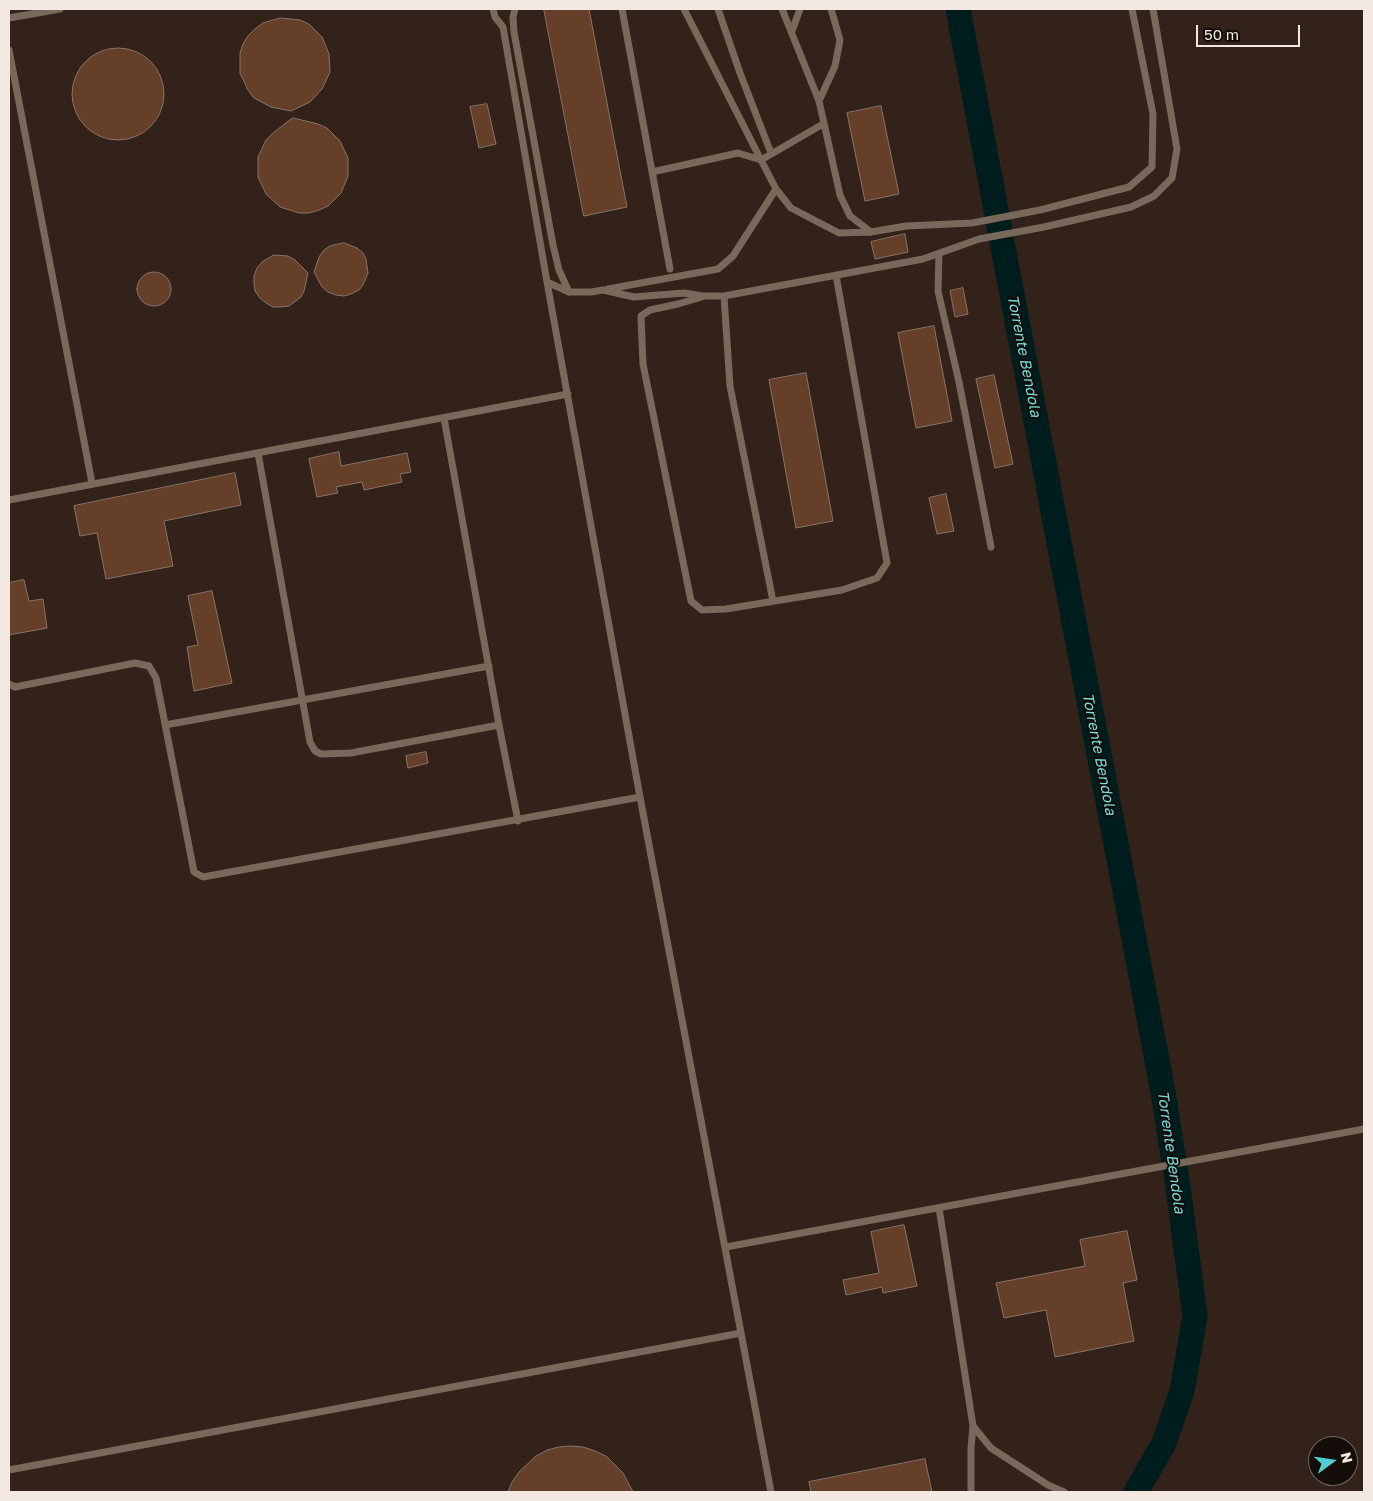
<!DOCTYPE html>
<style>
body{margin:0}
#map{position:relative;width:1373px;height:1501px;overflow:hidden;background:#322219;font-family:"Golos Text",sans-serif}
canvas{display:block}
.frame{position:absolute;inset:0;border:10px solid #f3e8e2;pointer-events:none}
.north{position:absolute;left:1308px;top:1436px;width:50px;height:50px;box-sizing:border-box;background:#140d09;border:1px solid #6d6560;border-radius:50%;rotate:76deg;font-size:14px;font-weight:700;line-height:20px;text-align:center;color:#f3e8e2}
.north::after{content:'';display:block;margin:auto;width:18px;height:22px;background:#52cdcf;clip-path:polygon(50% 0,100% 100%,50% 72%,0 100%)}
.scale{position:absolute;left:1196px;top:25px;width:104px;height:22px;box-sizing:border-box;border:2px solid #f3e8e2;border-top:0;padding-left:6px;font-size:15px;line-height:18px;white-space:nowrap;color:#f3e8e2;-webkit-text-stroke:4px #140d09;paint-order:stroke}
</style>
<div id="map">
<canvas width="1373" height="1501"></canvas>
<div class="frame"></div>
<div class="north">N</div>
<div class="scale">50 m</div>
</div>
<script>
const ctx = document.querySelector('canvas').getContext('2d');
ctx.lineJoin = 'round';
function stroke(path, color, width, dash) { ctx.strokeStyle = color; ctx.lineWidth = width; ctx.lineCap = dash ? 'butt' : 'round'; ctx.setLineDash(dash || []); ctx.stroke(path); }
function paint(path, color) { ctx.fillStyle = color; ctx.fill(path, 'evenodd'); }
function write(font, color, halo, rows, align = 'center') {
  ctx.font = font + ' "Golos Text",sans-serif'; ctx.lineWidth = 4; ctx.setLineDash([]); ctx.textBaseline = 'middle'; ctx.strokeStyle = halo; ctx.fillStyle = color; for (const [text, x, y, turn = 0] of rows) {
    ctx.save(); ctx.translate(x, y); ctx.rotate((+turn || 0) * Math.PI / 180); ctx.textAlign = isNaN(turn) ? turn : align; if (halo) ctx.strokeText(text, 0, 0); ctx.fillText(text, 0, 0); ctx.restore();
  }
}
stroke(new Path2D(`
 M 958,9 L 1163,1092 L 1178,1187 L 1195,1316 L 1182,1391 L 1164,1443 L 1136,1492`), '#001d1d', 25);
const building = new Path2D(`
 M 544,9 L 589,9 L 627,207 L 584,216 Z
 M 281,18 L 300,20 L 309,24 L 322,37 L 329,54 L 330,72 L 322,89 L 310,102 L 291,111 L 271,107 L 254,98 L 248,90 L 240,73 L 240,53 L 243,44 L 248,36 L 255,29 L 263,23 Z
 M72 94a46 46 0 1 1 92 0a46 46 0 1 1-92 0Z
 M 487,104 L 496,144 L 479,148 L 470,107 Z
 M 881,106 L 899,194 L 865,201 L 847,113 Z
 M 293,118 L 318,124 L 327,128 L 340,141 L 348,158 L 348,176 L 341,193 L 328,206 L 319,210 L 309,213 L 299,213 L 280,207 L 266,194 L 258,177 L 258,157 L 266,140 L 273,133 Z
 M 905,234 L 908,252 L 875,259 L 871,242 Z
 M 344,243 L 357,248 L 363,253 L 366,259 L 368,273 L 363,285 L 359,290 L 351,294 L 344,296 L 336,295 L 328,292 L 322,287 L 314,272 L 319,257 L 324,250 L 330,246 Z
 M 274,255 L 288,256 L 295,260 L 308,273 L 304,291 L 301,297 L 289,306 L 281,307 L 273,307 L 266,303 L 260,298 L 255,291 L 254,284 L 254,276 L 257,268 L 262,262 Z
 M137 289a17 17 0 1 1 34 0a17 17 0 1 1-34 0Z
 M 963,288 L 968,314 L 955,317 L 950,291 Z
 M 934,326 L 952,421 L 916,428 L 898,333 Z
 M 806,373 L 833,521 L 796,528 L 769,380 Z
 M 994,375 L 1013,464 L 995,468 L 976,379 Z
 M 339,452 L 341,466 L 407,453 L 411,472 L 400,474 L 402,482 L 364,490 L 362,482 L 336,487 L 338,493 L 317,497 L 309,459 Z
 M 235,473 L 241,505 L 164,521 L 173,566 L 106,579 L 97,533 L 80,536 L 74,506 Z
 M 946,494 L 954,531 L 937,534 L 929,498 Z
 M 24,580 L 29,601 L 43,599 L 47,628 L 9,635 L 9,583 Z
 M 212,591 L 232,683 L 194,691 L 187,647 L 198,645 L 188,596 Z
 M 426,752 L 428,763 L 408,768 L 406,756 Z
 M 904,1225 L 917,1286 L 883,1293 L 882,1287 L 846,1295 L 843,1280 L 879,1273 L 871,1232 Z
 M 1127,1231 L 1137,1280 L 1123,1283 L 1134,1341 L 1055,1357 L 1046,1310 L 1004,1318 L 996,1283 L 1085,1266 L 1080,1240 Z
 M 571,1446 L 583,1447 L 595,1451 L 606,1456 L 623,1473 L 633,1492 L 508,1492 L 512,1482 L 519,1472 L 536,1456 L 547,1450 L 559,1447 Z
 M 925,1459 L 932,1492 L 811,1492 L 809,1482 Z`);
paint(building, '#663f28');
stroke(building, '#877469', 1);
stroke(new Path2D(`
 M 493,9 L 495,17 L 503,27 L 547,282
 M 515,9 L 513,17 L 514,32 L 553,245 L 559,270 L 569,292
 M 622,9 L 670,269
 M 684,9 L 761,160 L 823,124
 M 718,9 L 740,73 L 771,153
 M 782,9 L 819,101 L 840,195 L 850,216 L 871,232
 M 9,18 L 60,9
 M 792,31 L 800,9
 M 9,50 L 92,483
 M 819,101 L 835,66 L 840,40 L 831,9
 M 652,172 L 738,153 L 761,160 L 776,189 L 791,208 L 839,233 L 871,232 L 906,226 L 972,223 L 1040,210 L 1129,187 L 1152,167 L 1153,114 L 1132,9
 M 939,254 L 938,291 L 959,382 L 991,547
 M 608,289 L 718,269 L 733,256 L 776,189
 M 724,296 L 730,386 L 773,601
 M 702,297 L 678,304 L 650,310 L 641,316 L 643,364 L 691,601 L 702,610 L 726,609 L 842,590 L 877,578 L 887,563 L 836,275
 M 444,418 L 499,725 L 518,821
 M 258,453 L 310,742 L 315,751 L 321,754 L 351,753 L 499,725
 M 9,500 L 568,394
 M 9,684 L 15,687 L 135,663 L 149,666 L 156,678 L 194,872 L 203,877 L 640,797
 M 165,725 L 489,666
 M 939,1208 L 973,1426 L 971,1448 L 971,1492
 M 726,1247 L 1364,1129
 M 973,1426 L 991,1448 L 1048,1485 L 1064,1492
 M 9,1470 L 741,1333
 M 771,1492 L 640,797 L 547,282 L 569,292 L 591,292 L 603,290 L 634,297 L 684,293 L 703,296 L 724,296 L 923,259 L 979,239 L 1044,227 L 1131,207 L 1154,196 L 1172,178 L 1177,149 L 1153,9`), '#78695a', 7);
write('italic 15px', '#76dcdc', '#140d09', [
 ["Torrente Bendola",1024,356,79],
 ["Torrente Bendola",1099,754,79],
 ["Torrente Bendola",1171,1152,82]
]);
</script>
